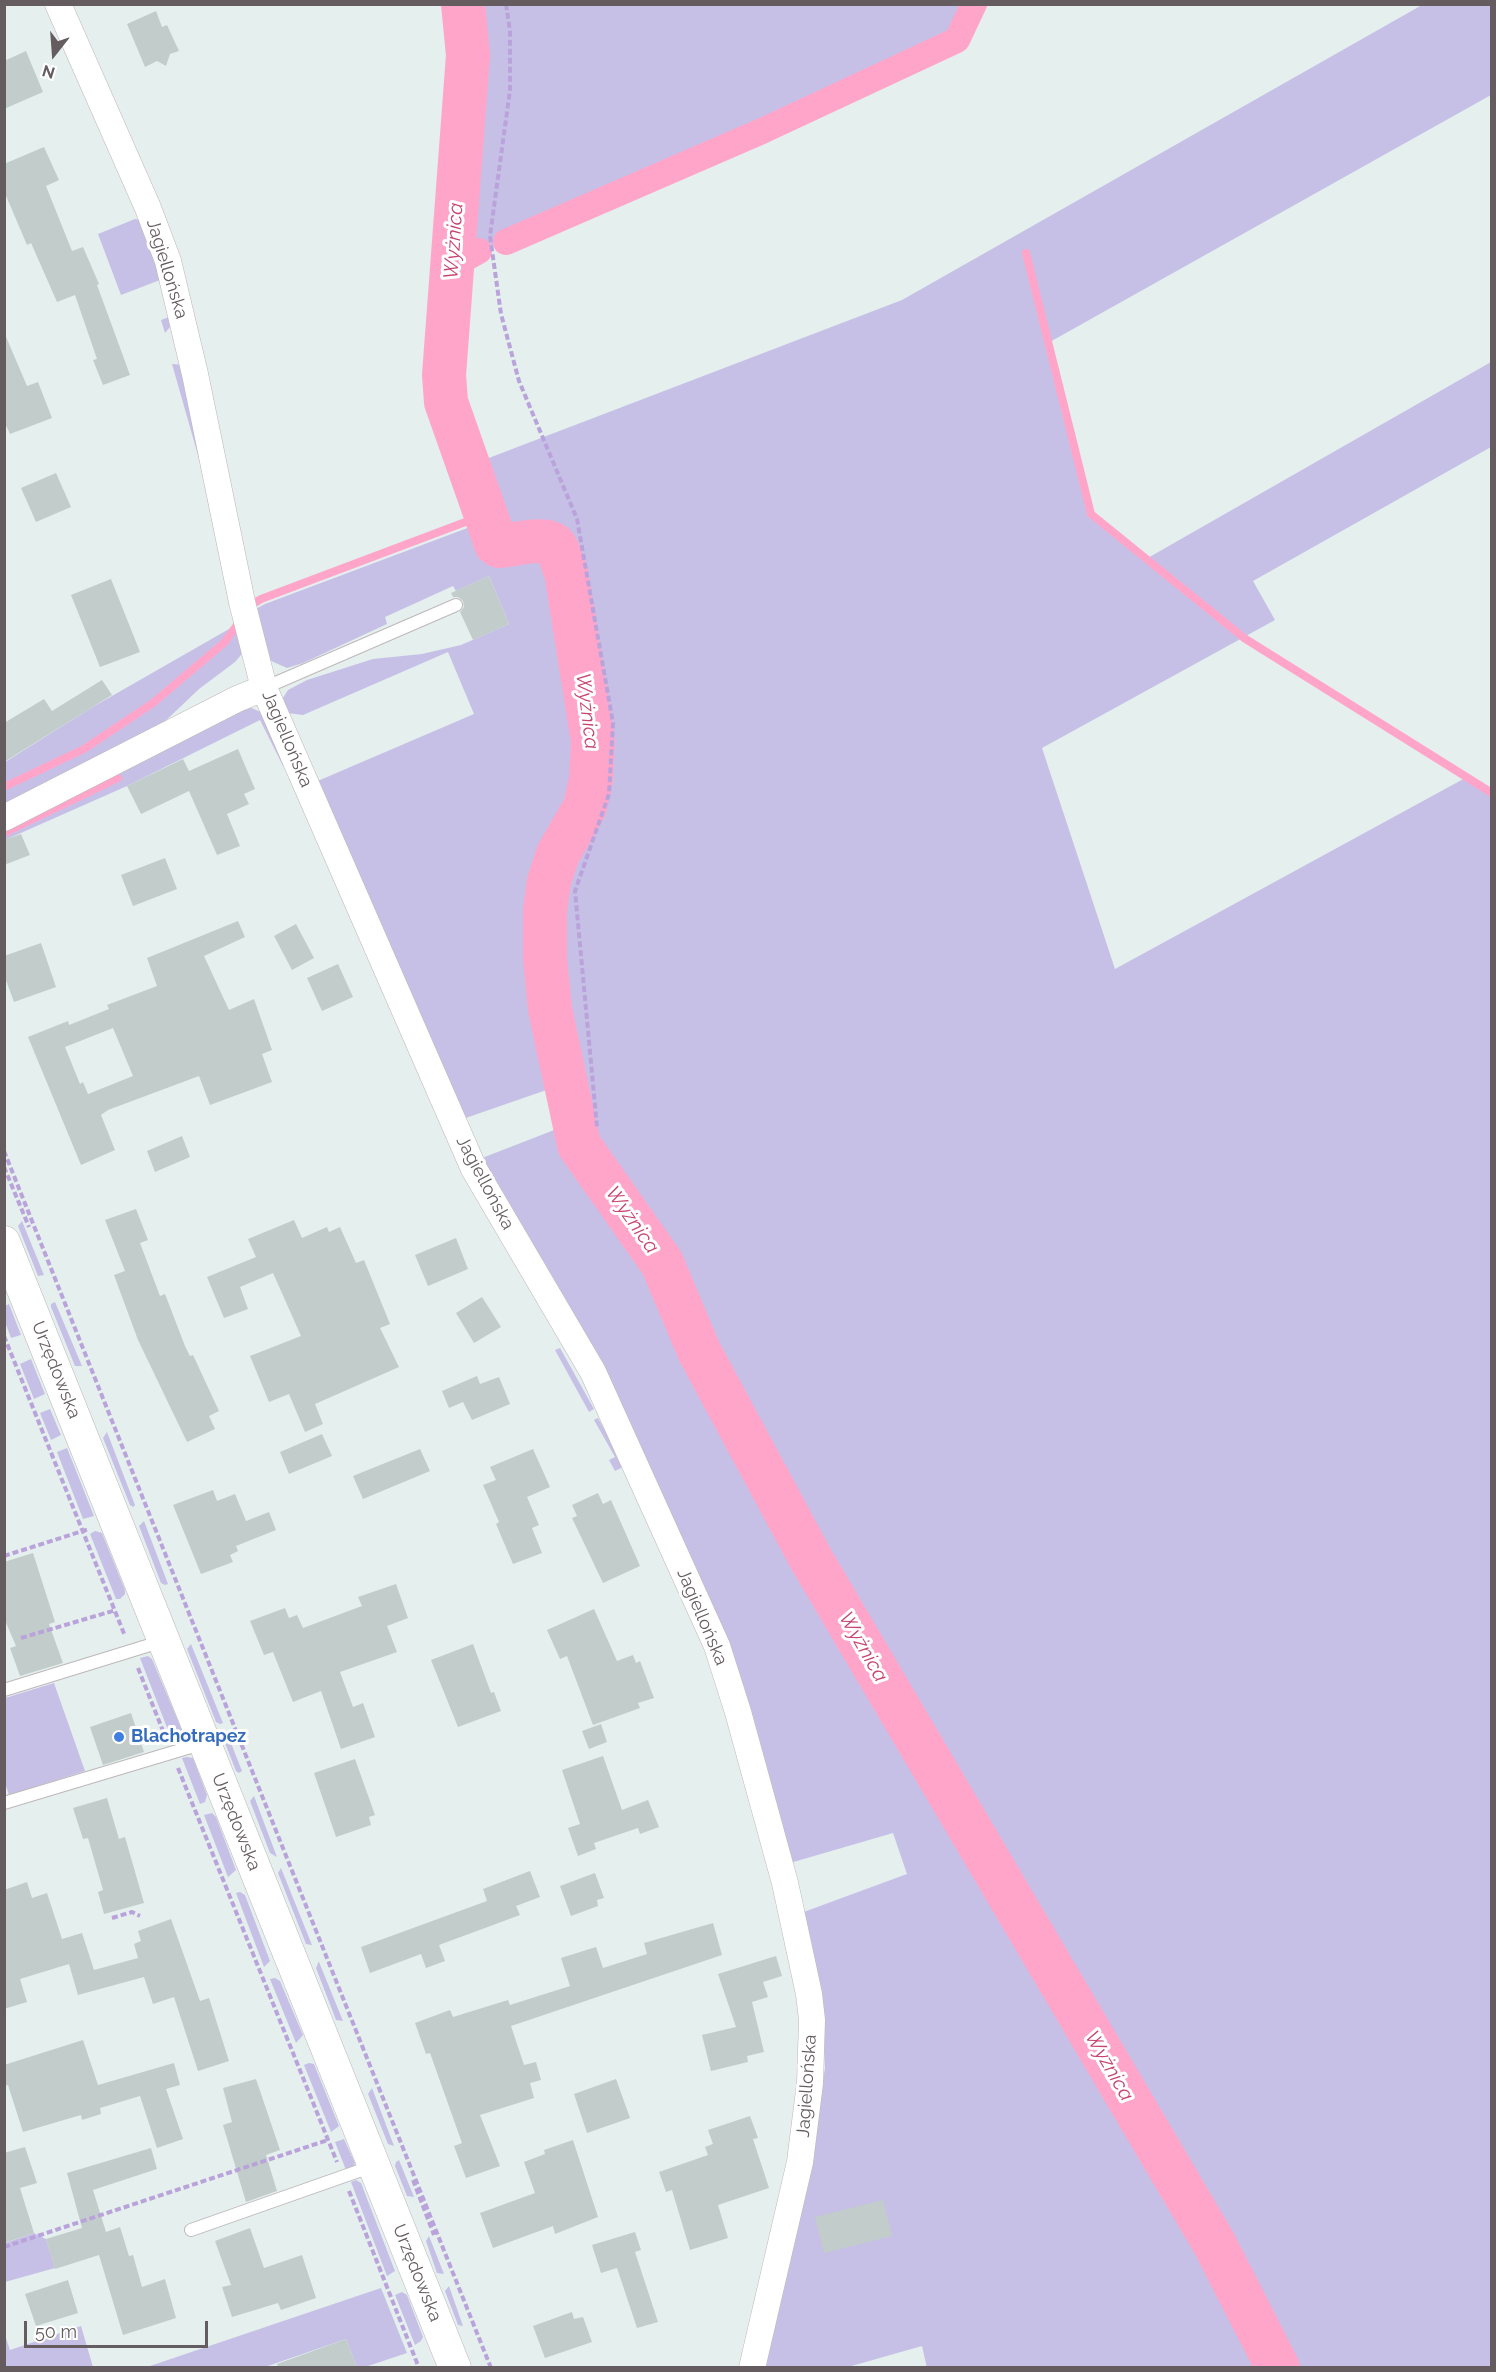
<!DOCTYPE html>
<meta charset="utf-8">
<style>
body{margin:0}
#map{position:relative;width:1496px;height:2372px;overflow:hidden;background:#e4efee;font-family:Raleway,sans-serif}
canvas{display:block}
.frame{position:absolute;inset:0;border:6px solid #655c5f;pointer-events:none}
.north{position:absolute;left:24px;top:24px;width:60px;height:60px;-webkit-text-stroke:4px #fff;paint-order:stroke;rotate:197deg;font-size:16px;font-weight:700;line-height:24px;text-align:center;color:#655c5f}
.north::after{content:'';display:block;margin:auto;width:21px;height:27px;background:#655c5f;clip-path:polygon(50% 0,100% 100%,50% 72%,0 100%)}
.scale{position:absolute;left:24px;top:2321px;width:184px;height:27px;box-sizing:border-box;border:3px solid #655c5f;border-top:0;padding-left:8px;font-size:18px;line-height:21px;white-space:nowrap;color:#655c5f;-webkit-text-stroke:4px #fff;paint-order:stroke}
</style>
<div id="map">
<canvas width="1496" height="2372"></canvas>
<div class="frame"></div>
<div class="north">N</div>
<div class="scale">50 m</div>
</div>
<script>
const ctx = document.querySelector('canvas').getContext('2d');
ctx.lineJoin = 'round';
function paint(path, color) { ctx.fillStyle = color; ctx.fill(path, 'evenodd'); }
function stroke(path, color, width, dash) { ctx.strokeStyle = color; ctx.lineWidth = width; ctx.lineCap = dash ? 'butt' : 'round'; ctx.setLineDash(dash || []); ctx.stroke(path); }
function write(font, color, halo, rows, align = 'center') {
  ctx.font = font + ' Raleway,sans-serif'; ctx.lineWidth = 6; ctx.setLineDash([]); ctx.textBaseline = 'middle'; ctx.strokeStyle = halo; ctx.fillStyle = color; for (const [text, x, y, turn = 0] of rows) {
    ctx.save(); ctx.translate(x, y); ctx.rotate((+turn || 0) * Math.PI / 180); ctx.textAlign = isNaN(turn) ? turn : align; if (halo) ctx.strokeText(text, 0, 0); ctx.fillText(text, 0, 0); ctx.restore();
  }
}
paint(new Path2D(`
 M 472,5 L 472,4 L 974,5 L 957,40 L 762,131 L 479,251 L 460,262 L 477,46 Z
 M 1422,5 L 1491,5 L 1491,95 L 1048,343 L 1091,514 L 1146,559 L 1491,362 L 1491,447 L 1253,581 L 1275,620 L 1042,748 L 1115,969 L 1467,777 L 1491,794 L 1491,2367 L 927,2368 L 922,2346 L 848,2367 L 761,2367 L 808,2166 L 825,2068 L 823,2027 L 801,1913 L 907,1874 L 893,1833 L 790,1863 L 735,1675 L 477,1160 L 567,1125 L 558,1086 L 457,1121 L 313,783 L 474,714 L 448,652 L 303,715 L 287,713 L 282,705 L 283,698 L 288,690 L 307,680 L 373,659 L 422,654 L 461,645 L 509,624 L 489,576 L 456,591 L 453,586 L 385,617 L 387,624 L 303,663 L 287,668 L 269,660 L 252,611 L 265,604 L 478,524 L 460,469 L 902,300 Z
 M 135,219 L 140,220 L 174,317 L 170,327 L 165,333 L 161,320 L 169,317 L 160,280 L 121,295 L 98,234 Z
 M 172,364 L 184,365 L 243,648 L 241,655 L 235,662 L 199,689 L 159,727 L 5,810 L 5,762 L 91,708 L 236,625 L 209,494 Z
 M 244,705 L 261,712 L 286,758 L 283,766 L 260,720 L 127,786 L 5,840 L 4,826 Z
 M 22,1221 L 44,1275 L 38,1276 L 18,1226 Z
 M 55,1302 L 82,1366 L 75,1366 L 51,1307 L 51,1304 Z
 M 9,1304 L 21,1335 L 11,1338 L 5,1322 L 5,1306 Z
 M 560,1348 L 594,1409 L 589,1412 L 555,1350 Z
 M 31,1359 L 45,1394 L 34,1399 L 20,1364 Z
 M 50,1409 L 61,1435 L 51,1440 L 40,1413 Z
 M 598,1418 L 625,1466 L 615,1471 L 609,1460 L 615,1457 L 594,1420 Z
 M 107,1432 L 135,1505 L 133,1507 L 130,1505 L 103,1438 Z
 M 67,1448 L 94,1516 L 83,1519 L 57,1452 Z
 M 144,1521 L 168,1584 L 165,1585 L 161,1583 L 139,1526 Z
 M 95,1531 L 102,1533 L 125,1590 L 125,1594 L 120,1599 L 116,1599 L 90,1534 Z
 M 191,1644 L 223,1723 L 220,1724 L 216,1722 L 187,1649 Z
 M 148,1656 L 152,1659 L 184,1735 L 182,1741 L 173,1743 L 140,1658 Z
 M 54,1683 L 85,1771 L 9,1795 L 4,1780 L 5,1698 Z
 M 229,1738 L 242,1771 L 239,1773 L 236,1771 L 225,1743 Z
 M 187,1757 L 193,1758 L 207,1795 L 205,1802 L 200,1804 L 182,1758 Z
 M 254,1796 L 277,1857 L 270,1853 L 250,1801 Z
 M 212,1813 L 216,1817 L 236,1870 L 228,1877 L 204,1815 Z
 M 281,1868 L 312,1945 L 306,1944 L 278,1873 Z
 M 240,1892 L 245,1895 L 270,1961 L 264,1967 L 236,1893 Z
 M 319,1961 L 319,1962 L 343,2021 L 336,2020 L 316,1968 Z
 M 275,1978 L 280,1981 L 303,2035 L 296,2043 L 270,1979 Z
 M 309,2063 L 314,2064 L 339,2126 L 331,2132 L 304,2065 Z
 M 372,2088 L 394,2146 L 388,2144 L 368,2094 Z
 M 344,2139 L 355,2163 L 354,2166 L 346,2170 L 335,2142 Z
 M 399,2160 L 414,2197 L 407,2196 L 395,2166 L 396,2162 Z
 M 356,2180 L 361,2183 L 395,2271 L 387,2276 L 351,2182 Z
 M 34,2233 L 46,2239 L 55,2268 L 5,2282 L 5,2243 Z
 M 429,2236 L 444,2274 L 437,2273 L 426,2241 Z
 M 449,2286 L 463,2326 L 458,2325 L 445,2291 Z
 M 381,2288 L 407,2353 L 365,2367 L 357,2367 L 346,2339 L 265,2367 L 147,2367 Z
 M 402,2292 L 407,2295 L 423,2337 L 421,2341 L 415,2345 L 395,2295 Z
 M 81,2326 L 93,2367 L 5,2367 L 5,2335 L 10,2350 Z`), '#c6c0e7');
stroke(new Path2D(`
 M 1026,253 L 1091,514 L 1244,638 L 1492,793
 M 251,605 L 261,599 L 484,515
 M 4,787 L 84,749 L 153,703 L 225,642 L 237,625
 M 4,833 L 118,778`), '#ffa5ca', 8);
stroke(new Path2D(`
 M 506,242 L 762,131 L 957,40 L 974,4
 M 452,266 L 479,251`), '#ffa5ca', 26);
stroke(new Path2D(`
 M 463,4 L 468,55 L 444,375 L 446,402 L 496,544 L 499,546 C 511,545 547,536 555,546 C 560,552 562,564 566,572 L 593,741 L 591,780 L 585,807 L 558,854 L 549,881 L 545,910 L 545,959 L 550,1009 L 579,1145 L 662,1263 L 699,1351 L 811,1559 L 1214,2243 L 1278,2368`), '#ffa5ca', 44);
paint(new Path2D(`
 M 156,11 L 162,27 L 167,25 L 179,51 L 170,54 L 166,66 L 157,61 L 145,67 L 127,24 Z
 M 26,51 L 43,92 L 4,109 L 4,61 Z
 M 44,147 L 59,180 L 46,186 L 72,251 L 83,247 L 99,284 L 97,285 L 130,375 L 103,385 L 93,360 L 97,359 L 75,295 L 57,302 L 31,243 L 27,245 L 4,191 L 4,164 Z
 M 4,332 L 27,386 L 38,382 L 52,418 L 10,434 L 4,421 Z
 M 56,473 L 71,507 L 36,522 L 21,488 Z
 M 489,576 L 509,624 L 473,640 L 460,612 L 464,607 L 463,601 L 458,597 L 453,597 L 451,593 Z
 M 111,579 L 140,652 L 100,667 L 71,595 Z
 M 102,680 L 112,695 L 4,762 L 4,723 L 44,699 L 52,711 Z
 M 238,749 L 255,789 L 244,794 L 249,804 L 227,814 L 240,846 L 217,855 L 189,791 L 141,814 L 127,786 L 183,759 L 189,771 Z
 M 21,834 L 30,855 L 4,865 L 4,840 Z
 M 165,858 L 177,889 L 133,906 L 121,875 Z
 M 238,921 L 245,937 L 204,956 L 229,1010 L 254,999 L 272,1050 L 262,1054 L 272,1082 L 210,1105 L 199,1076 L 108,1110 L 101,1115 L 115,1150 L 81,1165 L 28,1037 L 68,1021 L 69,1025 L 109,1009 L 107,1005 L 157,986 L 147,958 ZM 113,1028 L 133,1076 L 88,1094 L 83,1082 L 80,1084 L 65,1047 Z
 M 296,924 L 314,958 L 292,970 L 274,936 Z
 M 41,943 L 56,987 L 14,1002 L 4,975 L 4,956 Z
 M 338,964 L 353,997 L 322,1011 L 307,978 Z
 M 182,1136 L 190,1157 L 155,1172 L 147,1151 Z
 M 136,1209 L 148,1240 L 140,1243 L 160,1296 L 165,1294 L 185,1346 L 190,1356 L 193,1355 L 219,1411 L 209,1416 L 215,1429 L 187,1442 L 138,1340 L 114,1275 L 125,1271 L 105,1220 Z
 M 294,1220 L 302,1238 L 327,1227 L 329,1232 L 340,1227 L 356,1263 L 364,1260 L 390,1324 L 380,1328 L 399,1367 L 315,1404 L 323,1424 L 305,1432 L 289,1394 L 269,1402 L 250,1356 L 301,1336 L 273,1273 L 240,1287 L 248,1309 L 224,1318 L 207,1277 L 256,1257 L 248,1239 Z
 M 456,1238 L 468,1269 L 428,1286 L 415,1255 Z
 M 482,1297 L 501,1327 L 474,1343 L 456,1313 Z
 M 477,1376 L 480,1384 L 499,1377 L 510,1404 L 472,1420 L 463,1402 L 449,1408 L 442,1391 Z
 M 322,1434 L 332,1456 L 289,1474 L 280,1452 Z
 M 420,1449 L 430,1471 L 363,1499 L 353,1476 Z
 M 533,1449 L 550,1487 L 527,1497 L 539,1525 L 532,1528 L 542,1553 L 513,1564 L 496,1524 L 499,1522 L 483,1485 L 496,1480 L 490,1467 Z
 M 213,1490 L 217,1501 L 235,1494 L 246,1521 L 269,1512 L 276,1530 L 236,1546 L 238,1551 L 230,1555 L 233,1562 L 201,1574 L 173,1505 Z
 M 598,1493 L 603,1504 L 611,1500 L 640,1566 L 603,1583 L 572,1518 L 577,1516 L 572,1505 Z
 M 33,1553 L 55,1622 L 49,1624 L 63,1663 L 20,1676 L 10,1648 L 16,1646 L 4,1618 L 4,1562 Z
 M 396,1584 L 408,1618 L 387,1626 L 397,1652 L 340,1672 L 353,1707 L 363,1703 L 375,1737 L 341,1749 L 321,1691 L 293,1702 L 273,1652 L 264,1655 L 250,1621 L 285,1608 L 289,1618 L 297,1615 L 303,1628 L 362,1606 L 358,1597 Z
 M 594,1609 L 617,1661 L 633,1655 L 636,1663 L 640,1661 L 654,1698 L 638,1703 L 640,1708 L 593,1725 L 567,1656 L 560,1659 L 547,1630 Z
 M 473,1644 L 491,1693 L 494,1692 L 501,1711 L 458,1727 L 431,1660 Z
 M 131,1713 L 144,1752 L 103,1765 L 90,1727 Z
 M 601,1724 L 607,1742 L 589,1749 L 582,1731 Z
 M 603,1756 L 622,1810 L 648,1800 L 659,1827 L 640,1834 L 638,1828 L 594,1843 L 596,1849 L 578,1856 L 568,1828 L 580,1824 L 562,1770 Z
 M 355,1759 L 375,1815 L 369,1817 L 371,1825 L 336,1837 L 314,1773 Z
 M 107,1798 L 119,1839 L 125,1837 L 144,1903 L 104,1914 L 98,1892 L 103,1890 L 88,1838 L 83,1839 L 73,1808 Z
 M 530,1871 L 540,1897 L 516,1906 L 520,1915 L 439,1945 L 445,1961 L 426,1968 L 421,1954 L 370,1973 L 361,1947 L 487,1901 L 483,1889 Z
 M 595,1873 L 604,1898 L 597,1900 L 598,1906 L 571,1916 L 560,1886 Z
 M 27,1882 L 32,1898 L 47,1893 L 62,1939 L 82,1933 L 94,1970 L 138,1958 L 134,1944 L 141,1941 L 138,1931 L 171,1919 L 200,2001 L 209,1998 L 229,2061 L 198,2071 L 174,1997 L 153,2004 L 144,1977 L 78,1995 L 69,1964 L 20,1979 L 27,2002 L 4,2009 L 4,1890 Z
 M 713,1923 L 722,1955 L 511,2026 L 524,2065 L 536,2062 L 541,2080 L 530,2083 L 534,2098 L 480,2115 L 500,2166 L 466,2178 L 454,2146 L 462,2143 L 430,2053 L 426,2054 L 415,2023 L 450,2010 L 453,2017 L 508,2000 L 510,2005 L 570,1986 L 561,1958 L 596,1947 L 603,1968 L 647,1954 L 644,1943 Z
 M 776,1956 L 782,1976 L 763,1982 L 768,1997 L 752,2002 L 764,2052 L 747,2056 L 748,2062 L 711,2071 L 702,2035 L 736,2027 L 718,1974 Z
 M 83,2040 L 98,2085 L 174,2063 L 180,2085 L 166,2089 L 183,2139 L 157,2148 L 140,2096 L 100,2108 L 101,2114 L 82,2120 L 81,2115 L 23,2132 L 8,2085 L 4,2086 L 4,2065 Z
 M 256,2079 L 280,2150 L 266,2155 L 277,2191 L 246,2202 L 223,2125 L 232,2122 L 223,2088 Z
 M 616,2079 L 630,2118 L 587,2133 L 574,2094 Z
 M 750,2116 L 758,2138 L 753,2139 L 769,2188 L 718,2205 L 728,2238 L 690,2250 L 672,2190 L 666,2192 L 659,2172 L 708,2155 L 705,2147 L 713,2144 L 708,2130 Z
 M 573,2140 L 598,2217 L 555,2234 L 553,2226 L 493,2248 L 480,2213 L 535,2193 L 524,2162 L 545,2154 L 544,2150 Z
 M 25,2147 L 37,2183 L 20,2188 L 34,2233 L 4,2243 L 4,2153 Z
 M 151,2148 L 157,2169 L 93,2190 L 106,2232 L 120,2227 L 129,2256 L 133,2255 L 142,2287 L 165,2279 L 176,2318 L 123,2335 L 99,2255 L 55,2269 L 46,2239 L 82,2228 L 67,2173 Z
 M 883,2200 L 892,2236 L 824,2253 L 815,2217 Z
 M 250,2228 L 264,2268 L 302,2255 L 316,2298 L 281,2310 L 278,2303 L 232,2317 L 222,2287 L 231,2285 L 215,2241 Z
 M 635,2232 L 641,2250 L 635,2252 L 658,2322 L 637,2328 L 617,2268 L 601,2273 L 592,2245 Z
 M 68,2280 L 78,2313 L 36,2326 L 25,2294 Z
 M 572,2312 L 574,2319 L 583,2317 L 592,2342 L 545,2358 L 533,2326 Z
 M 346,2339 L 357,2367 L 278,2367 L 277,2364 Z`), '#c2cdcb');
const service = new Path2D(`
 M 264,688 L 456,605
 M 4,1690 L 163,1641
 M 4,1803 L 204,1743
 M 191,2230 L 373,2166`);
const minor = new Path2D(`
 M 58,4 L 148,208 L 168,261 L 195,374 L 242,602 L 264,688 L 474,1169 L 593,1372 L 717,1646 L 738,1712 L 785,1883 L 809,1994 L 812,2020 L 810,2083 L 800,2162 L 752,2368
 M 4,818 L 237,699 L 264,688`);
const tertiary = new Path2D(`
 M 4,1242 L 455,2368`);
stroke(service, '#bfb7b9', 14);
stroke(minor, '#bfb7b9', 27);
stroke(tertiary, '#bfb7b9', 33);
stroke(new Path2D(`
 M 506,4 L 510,31 L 510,90 L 490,236 L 501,314 L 519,381 L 577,519 L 613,723 L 609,794 L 575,891 L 597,1127
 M 4,1151 L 491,2368
 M 4,1167 L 29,1227
 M 4,1336 L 125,1636
 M 4,1556 L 89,1529
 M 21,1638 L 116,1610
 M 138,1668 L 165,1736
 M 178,1768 L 337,2162
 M 112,1918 L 132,1912 L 140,1916
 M 413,2180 L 434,2235
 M 349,2191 L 419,2368
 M 4,2247 L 328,2140`), '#b9a3da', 4, [6, 3]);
stroke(service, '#fff', 12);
stroke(minor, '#fff', 26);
stroke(tertiary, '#fff', 32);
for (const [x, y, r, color] of [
 [119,1737,6,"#3f7fe0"]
]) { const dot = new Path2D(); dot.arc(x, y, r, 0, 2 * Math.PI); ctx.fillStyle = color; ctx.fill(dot); stroke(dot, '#fff', 2); }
write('18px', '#655c5f', '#fff', [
 ["Jagiellońska",167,269,73],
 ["Jagiellońska",287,739,67],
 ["Jagiellońska",485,1183,62],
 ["Urzędowska",56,1370,68],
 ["Jagiellońska",702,1617,67],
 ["Urzędowska",236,1822,68],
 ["Jagiellońska",807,2086,-86],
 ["Urzędowska",417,2273,68]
]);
write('bold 18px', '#366cbe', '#fff', [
 ["Blachotrapez",131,1737]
], 'left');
write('italic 20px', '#c74370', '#fff', [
 ["Wyżnica",454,241,-86],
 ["Wyżnica",587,711,83],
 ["Wyżnica",632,1220,55],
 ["Wyżnica",863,1647,60],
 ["Wyżnica",1109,2066,60]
]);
</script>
